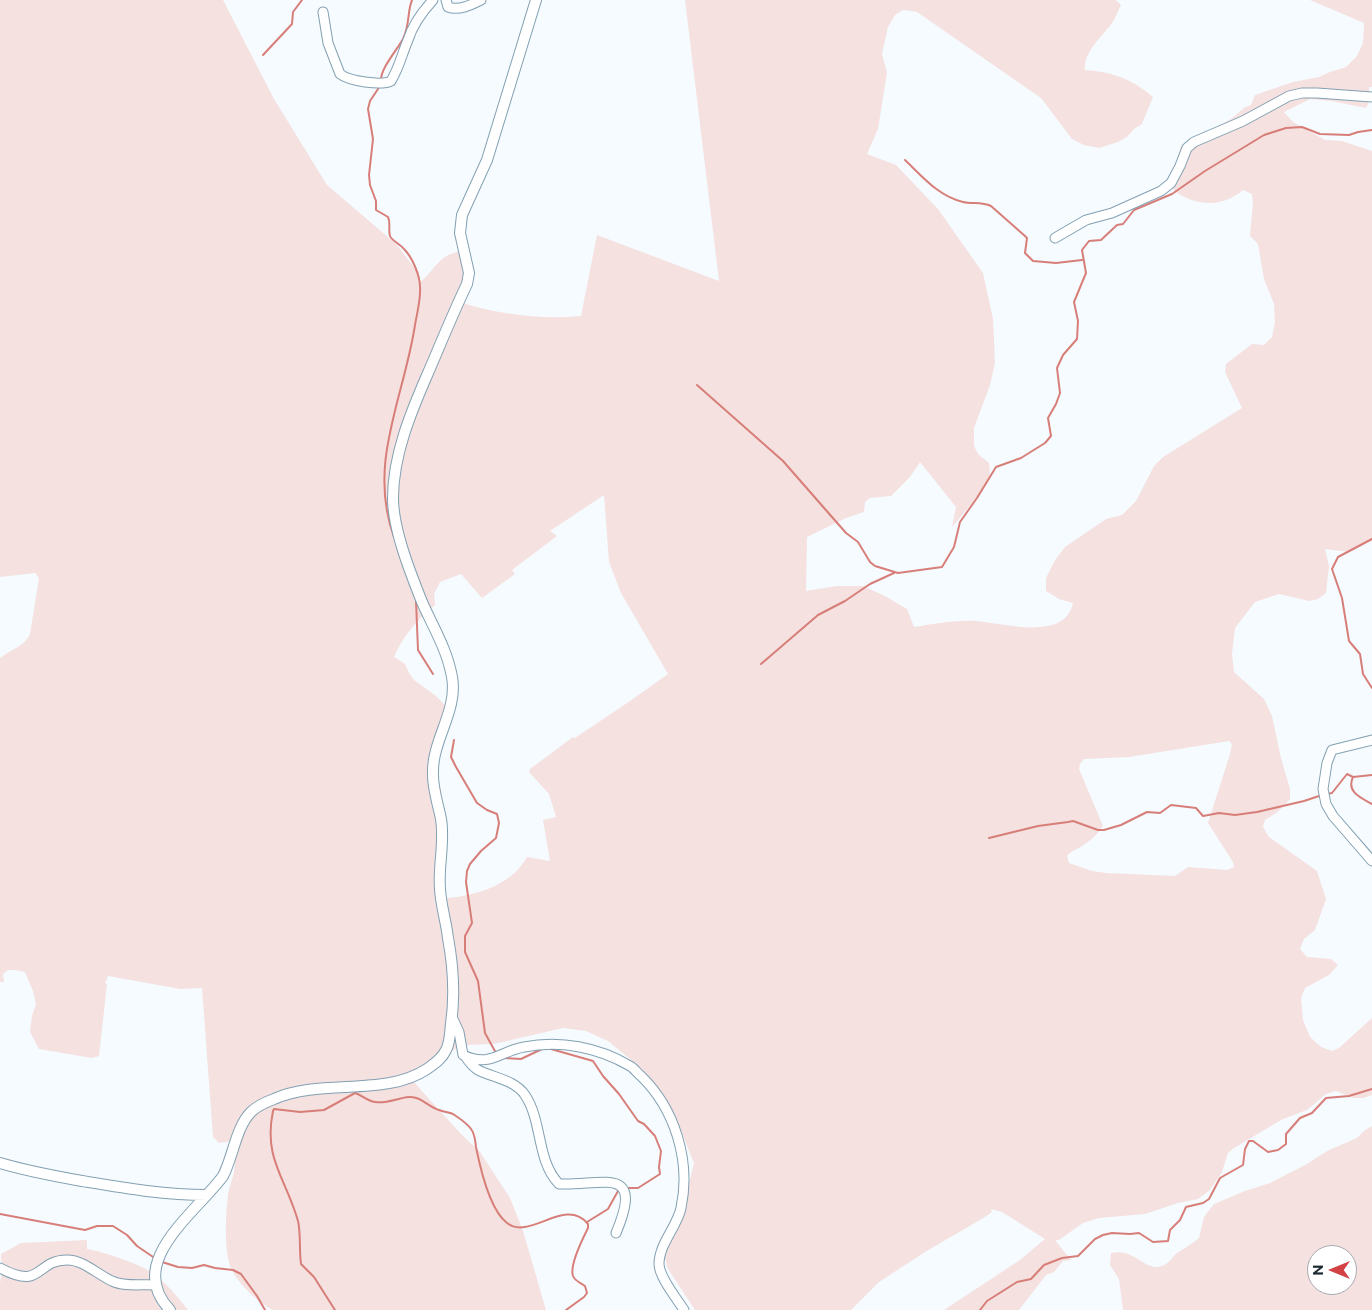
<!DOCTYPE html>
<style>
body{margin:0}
#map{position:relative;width:1372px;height:1310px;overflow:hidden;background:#f5fbff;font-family:Montserrat,sans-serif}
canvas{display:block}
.north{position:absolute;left:1307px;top:1245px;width:50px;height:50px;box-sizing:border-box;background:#fff;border:1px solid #a5aaad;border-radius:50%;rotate:270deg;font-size:14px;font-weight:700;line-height:20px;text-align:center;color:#1f2b33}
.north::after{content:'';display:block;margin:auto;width:18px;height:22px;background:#d24245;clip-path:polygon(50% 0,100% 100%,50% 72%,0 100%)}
</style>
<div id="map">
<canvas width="1372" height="1310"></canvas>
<div class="north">N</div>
</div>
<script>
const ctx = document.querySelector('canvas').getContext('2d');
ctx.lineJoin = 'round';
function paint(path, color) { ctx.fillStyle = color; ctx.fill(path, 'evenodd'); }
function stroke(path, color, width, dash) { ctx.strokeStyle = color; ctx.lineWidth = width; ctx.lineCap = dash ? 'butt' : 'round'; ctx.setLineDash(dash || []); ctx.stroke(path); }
paint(new Path2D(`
 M 0,0 L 223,0 L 274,99 L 327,185 L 396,244 L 417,271 L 419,283 C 438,268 438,253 465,251 L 468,264 L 457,301 C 495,314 541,320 581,316 L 597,235 L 719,281 L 685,0 L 1116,0 L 1121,5 C 1118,11 1116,17 1112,23 C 1102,37 1083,52 1085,70 C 1113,72 1132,79 1153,97 L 1142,124 L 1134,129 L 1127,137 L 1118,142 L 1099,148 L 1084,145 L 1072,139 L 1041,98 L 917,12 L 903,10 L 895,15 L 888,27 L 882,54 L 887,73 L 878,129 L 867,154 L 896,165 L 938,209 L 983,273 L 993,319 L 995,363 L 990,385 L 974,428 L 974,446 L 978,454 L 989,463 L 990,475 L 979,495 L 952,527 L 956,507 L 920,462 L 910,477 L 891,496 L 870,498 L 865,502 L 864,512 L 846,518 L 807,537 L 806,591 L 837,586 L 863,586 L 885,596 L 907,609 L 914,627 C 935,624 955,620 976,621 C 1003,623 1065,642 1073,603 L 1059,599 L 1046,591 L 1046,578 L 1055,560 L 1065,547 L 1106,519 L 1122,515 L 1136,501 L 1154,466 L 1163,457 L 1242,408 L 1225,372 L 1226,364 L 1252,344 L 1264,345 L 1272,337 L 1275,322 L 1274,304 L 1264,279 L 1258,244 L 1250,236 L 1253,202 L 1252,194 L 1243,190 C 1236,196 1228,200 1219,202 C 1203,206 1177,198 1169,184 L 1181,146 L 1231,119 L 1244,108 L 1251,105 L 1255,95 L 1293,82 L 1319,77 L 1330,72 L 1346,67 L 1357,56 L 1363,43 L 1364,23 L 1310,0 L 1372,0 L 1372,87 L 1369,87 L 1370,100 L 1366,108 L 1331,101 L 1310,99 L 1284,112 L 1293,122 L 1325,140 L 1342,141 L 1372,151 L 1372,539 L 1349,552 L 1325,549 L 1329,566 L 1326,593 L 1318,599 L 1309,601 L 1279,594 L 1255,602 L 1235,628 L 1232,654 L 1234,672 L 1264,699 L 1272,716 L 1281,758 L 1290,789 L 1290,799 L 1284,806 L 1276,813 L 1265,820 L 1263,827 L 1269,837 L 1317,871 L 1326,899 L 1315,930 L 1304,939 L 1300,949 L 1307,957 L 1331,959 L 1338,965 L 1329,975 L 1305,988 L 1301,998 L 1303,1020 L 1310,1037 L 1321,1047 L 1332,1051 L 1339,1048 L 1372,1018 L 1372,1095 L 1364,1098 L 1354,1098 L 1336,1091 L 1326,1094 L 1307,1110 L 1283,1119 L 1234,1148 L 1228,1153 L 1222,1172 L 1210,1190 L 1198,1199 L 1178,1203 L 1145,1214 L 1099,1218 L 1083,1223 L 1059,1240 L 1055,1240 L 1071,1260 L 1063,1261 L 1054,1272 L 1046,1275 L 1019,1310 L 944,1310 L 1020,1260 L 1045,1239 L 1002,1212 L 991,1209 L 992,1212 L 985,1217 L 925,1252 L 879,1282 L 851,1310 L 695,1310 L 668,1269 L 665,1258 L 666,1246 L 686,1197 L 694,1163 L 675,1116 L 657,1086 L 636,1064 L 608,1041 L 586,1031 L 563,1028 L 494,1044 L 466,1045 L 455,1049 L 432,1068 L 412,1080 L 461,1134 L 480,1152 L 510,1198 L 523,1231 L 546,1310 L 273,1310 C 259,1303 239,1285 232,1270 C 223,1252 226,1214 228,1194 C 229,1186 233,1179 234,1172 C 236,1161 234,1152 232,1141 L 219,1143 L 213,1137 L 202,988 L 180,989 L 108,976 L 105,983 L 107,984 L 99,1056 L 92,1058 L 39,1049 L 30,1032 L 32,1016 L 36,1004 L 33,991 L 25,972 L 16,970 L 8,970 L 3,974 L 4,982 L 0,982 L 0,658 C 10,650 25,646 30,634 L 39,578 L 35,573 L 0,577 ZM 604,495 L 609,562 L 621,593 L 668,674 L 630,701 L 575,738 L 573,737 L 530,769 L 529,772 L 549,794 L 556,817 L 543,820 L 550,861 L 527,857 C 510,888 472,896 440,899 L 444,813 L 442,794 L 438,777 L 436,744 L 447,707 L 436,696 L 414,680 L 409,673 L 405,664 L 394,657 C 405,633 415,623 435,605 L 434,594 L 440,582 L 461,574 L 482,598 L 515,574 L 512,570 L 557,536 L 550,531 ZM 1229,741 L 1232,744 L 1230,754 L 1208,823 L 1233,862 L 1234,867 L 1227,870 L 1188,867 L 1175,876 L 1106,873 L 1092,871 L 1069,863 L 1067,856 C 1072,850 1078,849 1085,844 C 1093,839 1098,833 1103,826 L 1079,769 L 1080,764 L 1084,759 L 1129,757 Z
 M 1372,1126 L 1372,1310 L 1123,1310 L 1119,1279 L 1110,1265 L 1111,1253 C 1133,1248 1143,1268 1158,1267 C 1168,1266 1171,1258 1177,1253 C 1184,1248 1192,1244 1199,1238 L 1204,1217 L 1214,1204 L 1245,1191 L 1270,1183 L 1307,1164 L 1327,1151 L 1357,1138 L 1365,1130 ZM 1317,1255 L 1347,1255 L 1347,1285 L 1317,1285 Z
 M 87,1240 L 87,1249 C 101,1251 137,1263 149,1271 C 165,1281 177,1296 188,1310 L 0,1310 L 0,1283 L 3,1266 L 1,1259 L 1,1254 L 21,1243 Z`), '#f5e1e0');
stroke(new Path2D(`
 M 263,55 L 292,24 L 293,12 L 302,0
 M 381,81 C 380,69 397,50 403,39 C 410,25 407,12 412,0
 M 380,86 L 370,101 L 368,109 L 373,139 L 369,175 L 370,185 L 376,201 L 376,210 L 388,217 C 391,223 388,230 390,236 C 392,241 400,244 404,249 C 412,257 420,275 420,287 C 421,299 417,313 415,325 C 404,398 367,463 394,537
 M 905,160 C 923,177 938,196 963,202 C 972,204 982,202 991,206 L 1025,236 L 1027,238 L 1025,253 L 1033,261 L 1056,263 L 1082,260
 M 697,385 L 783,461 L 846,533 L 858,542 L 870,562 L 875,566 L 898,573 L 942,567 L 954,547 L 960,522 L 977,498 L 996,467 L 1021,458 L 1045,443 L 1051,436 L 1048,418 L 1056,404 L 1060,393 L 1057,368 L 1063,355 L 1077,339 L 1078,321 L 1074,302 L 1086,273 L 1082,250 L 1089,241 L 1101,240 L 1117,225 L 1123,224 L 1134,210 L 1172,194 L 1205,171 L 1264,135 L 1286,128 L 1302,127 L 1320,134 L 1349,135 L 1358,132 L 1372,130
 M 1372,539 L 1338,557 L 1332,569 L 1342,598 L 1349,641 L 1360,654 L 1363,674 L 1372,688
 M 416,601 L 418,650 L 433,674
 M 761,664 L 818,615 L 845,601 L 870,584 L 894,573
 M 454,740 L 451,757 L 456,767 L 477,803 L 487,810 L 497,814 L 499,823 L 496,838 L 481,851 L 470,864 L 467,871 L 466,882 L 472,923 L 465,936 L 465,952 L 478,981 L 485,1033 L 496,1053
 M 1353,777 C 1346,792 1361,798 1372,804
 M 1327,794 L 1332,793 L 1347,774 L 1353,777 L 1372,775
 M 989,838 L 1038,826 L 1068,822 L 1073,821 L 1098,830 L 1104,830 L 1121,825 L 1147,812 L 1160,813 L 1171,805 L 1196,808 L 1203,816 L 1219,813 L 1235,815 L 1257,812 L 1304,801 L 1322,795
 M 551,1049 L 593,1061 L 603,1076 L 619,1094 L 638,1121 L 644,1124 L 655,1136 L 661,1151 L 659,1167 L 660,1174 L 638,1188 L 628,1188
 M 504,1058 L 521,1059 L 542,1049
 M 0,1214 L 85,1230 L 97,1226 L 113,1226 L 127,1235 L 137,1246 L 156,1259
 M 587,1222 L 608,1209 L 618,1191
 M 162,1262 L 178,1267 L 192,1268 L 204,1265 L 215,1268 L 233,1270 L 241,1274 L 257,1296 L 265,1310
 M 335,1310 L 314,1277 L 301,1264 C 299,1250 301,1234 298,1221 C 286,1178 263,1159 273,1111 L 274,1109 L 300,1112 L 324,1110 L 355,1093 C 362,1095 367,1101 375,1102 C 387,1104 397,1098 409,1097 C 421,1096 428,1107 439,1110 C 444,1112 449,1112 453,1114 C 459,1118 467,1123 471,1129 C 475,1134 475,1140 476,1147 C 480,1167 490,1210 507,1223 C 530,1241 565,1196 588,1224 L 588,1228 C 583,1238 569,1265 573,1276 C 575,1281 581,1283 585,1286 L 587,1293 L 584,1297 L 566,1310
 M 980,1310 L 987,1301 L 1017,1282 L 1031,1279 L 1044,1265 L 1062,1258 L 1078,1256 L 1095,1239 L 1103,1235 L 1112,1233 L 1130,1234 L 1139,1233 L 1153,1242 L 1168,1241 L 1170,1230 L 1180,1220 L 1186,1207 L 1203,1203 L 1209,1199 L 1220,1178 L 1243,1165 L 1245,1149 L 1249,1141 L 1253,1141 L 1268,1152 L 1278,1150 L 1286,1144 L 1286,1134 L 1300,1118 L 1312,1113 L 1326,1098 L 1349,1096 L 1372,1089`), '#d87e79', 2);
const minor = new Path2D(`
 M 446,0 L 448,7 C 459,11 471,5 481,0
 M 323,12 L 328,43 L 340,74 C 349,81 381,86 391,81 C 399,68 402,54 408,40 C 413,24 422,12 433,0
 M 1055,238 L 1086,220 L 1112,213 L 1161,191 L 1171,183 L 1180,166 L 1187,148 L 1194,142 L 1243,121 L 1289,96 L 1302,93 L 1317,93 L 1372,97
 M 1372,740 L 1332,750 L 1327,763 L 1323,789 L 1326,804 L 1333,816 L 1372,861
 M 452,1017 L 459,1032 L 463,1055 C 490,1068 500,1051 524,1047 C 560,1040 598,1047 630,1066 C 634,1068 637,1073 641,1076 C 675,1109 691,1161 681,1208 C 677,1227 659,1244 659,1264 C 659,1277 677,1299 684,1310
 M 465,1056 C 469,1062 473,1067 478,1070 C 494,1078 515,1080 525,1095 C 543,1122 536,1160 559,1184 C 602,1186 645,1164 616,1233
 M 0,1268 C 43,1291 35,1260 67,1260 C 84,1260 98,1275 112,1281 C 124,1287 142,1284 155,1285`);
const tertiary = new Path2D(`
 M 0,1163 C 27,1171 54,1176 82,1181 C 124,1188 164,1195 207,1195
 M 170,1310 C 124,1262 196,1213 223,1176 C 233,1157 236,1127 251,1112 C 257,1106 266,1102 274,1099 C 322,1078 385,1097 427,1069 C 434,1064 442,1059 446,1050 C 450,1043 450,1033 451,1024 C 455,996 453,965 448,938 C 446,921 441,906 440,889 C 438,866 445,842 441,819 C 438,803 432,788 433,771 C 433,739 458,710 452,677 C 447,649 433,627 422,602 C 410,572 393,529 393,498 C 393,455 411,412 428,373 C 441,343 453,313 467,284 L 469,273 L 460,233 L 462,215 L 487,160 L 536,0`);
stroke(minor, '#82a0b2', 11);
stroke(tertiary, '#82a0b2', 12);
stroke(minor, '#fff', 9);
stroke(tertiary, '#fff', 10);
</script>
